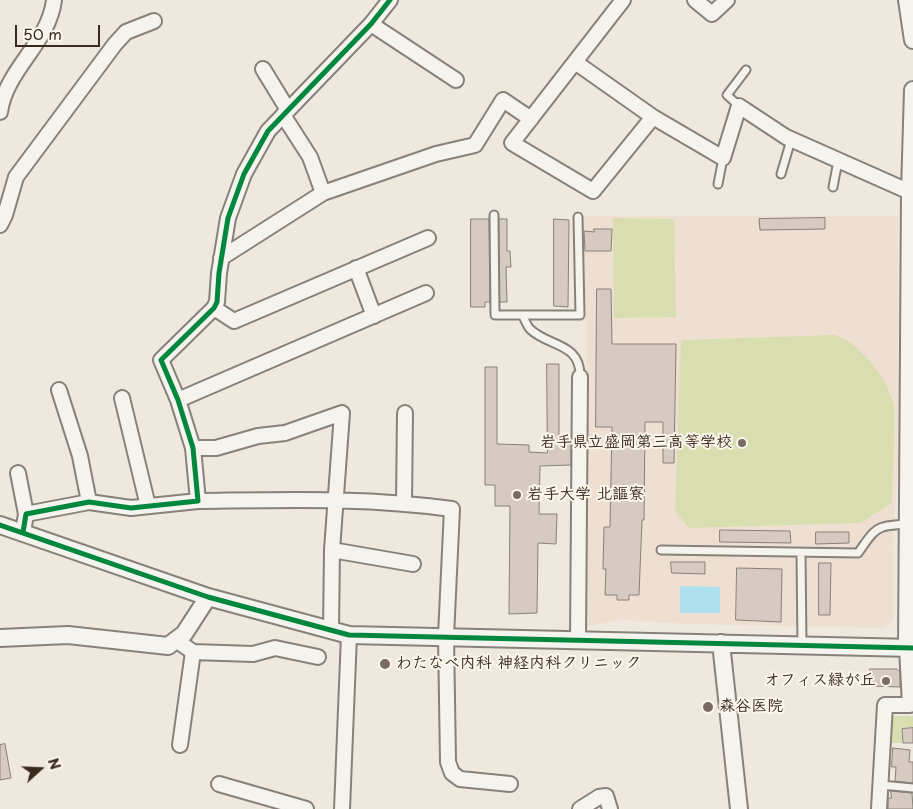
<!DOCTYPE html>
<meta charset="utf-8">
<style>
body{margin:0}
#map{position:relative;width:913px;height:809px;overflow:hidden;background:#efe8df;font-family:"Playpen Sans",sans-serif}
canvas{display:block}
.north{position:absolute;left:15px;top:744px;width:50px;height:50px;-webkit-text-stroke:4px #fbf7ec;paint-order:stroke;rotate:70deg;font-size:14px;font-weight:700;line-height:20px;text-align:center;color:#3b2a1e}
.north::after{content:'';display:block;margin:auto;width:18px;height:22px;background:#3b2a1e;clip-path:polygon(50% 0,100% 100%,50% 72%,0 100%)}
.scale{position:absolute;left:15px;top:25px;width:85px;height:22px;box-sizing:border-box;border:2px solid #3b2a1e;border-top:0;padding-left:6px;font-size:15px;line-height:18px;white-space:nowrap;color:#3b2a1e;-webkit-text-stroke:4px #fbf7ec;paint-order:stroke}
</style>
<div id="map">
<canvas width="913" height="809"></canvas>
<div class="north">N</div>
<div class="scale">50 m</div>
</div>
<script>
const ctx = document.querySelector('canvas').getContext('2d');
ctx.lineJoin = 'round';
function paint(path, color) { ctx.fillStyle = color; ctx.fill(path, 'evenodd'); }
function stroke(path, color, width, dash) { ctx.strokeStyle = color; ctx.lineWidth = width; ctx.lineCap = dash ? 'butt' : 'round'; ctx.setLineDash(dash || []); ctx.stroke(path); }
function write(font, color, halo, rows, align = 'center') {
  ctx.font = font + ' "Playpen Sans","Klee One",sans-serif'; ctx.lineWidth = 4; ctx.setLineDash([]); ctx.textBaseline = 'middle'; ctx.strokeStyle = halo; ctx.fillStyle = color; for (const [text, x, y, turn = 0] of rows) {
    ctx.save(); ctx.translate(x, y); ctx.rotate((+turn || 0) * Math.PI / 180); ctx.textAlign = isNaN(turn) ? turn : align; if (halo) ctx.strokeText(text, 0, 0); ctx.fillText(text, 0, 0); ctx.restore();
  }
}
paint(new Path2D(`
 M 583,216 L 898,216 L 898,465 L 893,542 L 894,620 L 884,628 L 687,624 L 623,620 L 587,626 L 587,373 Z`), '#eedfd0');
paint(new Path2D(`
 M 613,218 L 674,219 L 676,317 L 614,318 Z
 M 834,335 C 853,339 873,364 884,380 C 889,389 892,400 895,410 L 892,503 L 860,523 L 689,528 L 675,511 L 681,340 Z
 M 894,716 L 913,716 L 913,727 L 901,728 L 902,743 L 888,743 L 890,720 Z`), '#d8deb0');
paint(new Path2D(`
 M 680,586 L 720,587 L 720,613 L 680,613 Z`), '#aee0ee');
const building = new Path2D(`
 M 825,218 L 825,229 L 760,230 L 759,219 Z
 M 471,219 L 489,219 L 490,302 L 485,302 L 485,307 L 471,307 Z
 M 499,219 L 507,219 L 507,251 L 510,251 L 511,267 L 506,267 L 507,302 L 500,302 Z
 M 554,219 L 569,220 L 568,307 L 554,306 Z
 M 594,229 L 612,229 L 611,251 L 585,251 L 584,231 L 594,232 Z
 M 597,289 L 611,289 L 612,344 L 676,344 L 674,463 L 663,463 L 663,422 L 645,422 L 644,520 L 642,520 L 639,595 L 629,595 L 629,600 L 617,600 L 617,595 L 605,595 L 606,569 L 603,569 L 604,527 L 610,527 L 612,427 L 596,427 Z
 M 547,364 L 559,364 L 559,444 L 571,444 L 571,465 L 540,466 L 539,514 L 557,514 L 556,544 L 538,543 L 537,613 L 509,614 L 510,506 L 495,506 L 495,485 L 485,485 L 485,367 L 497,367 L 497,444 L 529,445 L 529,452 L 547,453 Z
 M 720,530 L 790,531 L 791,543 L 720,542 Z
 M 816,532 L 849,532 L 849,543 L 816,544 Z
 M 671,562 L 705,562 L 705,574 L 672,573 Z
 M 819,563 L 831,563 L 830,615 L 819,615 Z
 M 737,568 L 782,569 L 781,622 L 736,620 Z
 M 870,669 L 897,669 L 900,672 L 900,687 L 870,686 Z
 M 913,728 L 913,743 L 903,743 L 902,729 Z
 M 5,744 L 11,778 L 0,780 L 0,745 Z
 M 893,748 L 910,750 L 909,762 L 913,762 L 913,783 L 895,781 L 896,767 L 892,767 Z
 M 891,791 L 912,793 L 913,809 L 888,809 L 888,798 L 891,798 Z`);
paint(building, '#d7cbc1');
stroke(building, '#87817a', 1);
const service = new Path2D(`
 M 739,106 L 727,95 L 746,70
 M 781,174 L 791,140
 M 718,184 L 723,158
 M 833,187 L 838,161
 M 494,215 L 495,315 L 580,315 L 578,217
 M 523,316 C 525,320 527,326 530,329 C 548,347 581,342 580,377
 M 661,550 L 858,553 C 865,544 872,530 883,527 C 892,524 896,527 907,522
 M 801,553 L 802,645
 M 881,785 L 913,788`);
const minor = new Path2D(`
 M 623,0 L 512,143 L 593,191 L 653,117 L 723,158 L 739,106 L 786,137 L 910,192
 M 695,0 L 712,14 L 727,0
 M 371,24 L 456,80
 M 575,62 L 653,117
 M 263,69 L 288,110
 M 0,112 C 6,69 49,43 54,0
 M 283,115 L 310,157 L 323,193
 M 0,225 L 5,215 L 16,177 L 115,44 L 126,32 L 154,21
 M 221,258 L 323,193 L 436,154 L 475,145 L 503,100 L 531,119
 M 356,268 L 374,316
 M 214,308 L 234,321 L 428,238
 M 59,390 L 80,456 L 89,502
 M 122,398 L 148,506
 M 178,400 L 426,293
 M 193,448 L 216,448 L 258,436 L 285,433 L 342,413 L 332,550 L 331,631
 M 18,473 L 26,514
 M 198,501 C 283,500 367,497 452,509 L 446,636 L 448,762 L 452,773 L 460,779 L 510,784
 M 404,504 L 405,413
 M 23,532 L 26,514 L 89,502 L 131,508 L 198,501 L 193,448 L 178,400 L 161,360 L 214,308 L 217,302 L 219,273 L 228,218 L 244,174 L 268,131 L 371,24 L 390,0
 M 332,550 L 413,564
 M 578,639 L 580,377
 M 176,640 L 193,652 L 253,654 L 275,648 L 318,657
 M 180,745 L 193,652
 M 219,784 L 306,809
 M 342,809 L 349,635
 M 580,809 L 599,797 L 606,796 L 610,809
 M 879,809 L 885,705 L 910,705 L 907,648`);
const tertiary = new Path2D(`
 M 907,0 L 913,40
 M 0,525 L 208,597 L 349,635 L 913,648
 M 0,638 L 68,635 L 168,646 L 184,634 L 208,597
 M 721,643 L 739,809
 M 907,648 L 910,192 L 913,90`);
stroke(service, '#87817a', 11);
stroke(minor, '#87817a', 18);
stroke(tertiary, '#87817a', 20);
stroke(service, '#f5f3ee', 7);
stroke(minor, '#f5f3ee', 14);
stroke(tertiary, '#f5f3ee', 16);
stroke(new Path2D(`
 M 0,525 L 208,597 L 349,635 L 913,648
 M 23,532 L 26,514 L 89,502 L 131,508 L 198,501 L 193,448 L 178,400 L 161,360 L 214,308 L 217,302 L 219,273 L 228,218 L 244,174 L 268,131 L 371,24 L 390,0`), '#00873e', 5);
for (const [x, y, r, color] of [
 [742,443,5,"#7a6c62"],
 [517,495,5,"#7a6c62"],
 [385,664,6,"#7a6c62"],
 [886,681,5,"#7a6c62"],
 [708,707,6,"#7a6c62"]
]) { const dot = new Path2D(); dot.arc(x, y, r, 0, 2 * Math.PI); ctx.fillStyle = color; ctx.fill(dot); stroke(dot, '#fbf7ec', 2); }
write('bold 16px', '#3b2a1e', '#fbf7ec', [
 ["岩手県立盛岡第三高等学校",732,443,"right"],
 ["岩手大学 北謳寮",527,495],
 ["わたなべ内科 神経内科クリニック",396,664],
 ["オフィス緑が丘",876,681,"right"],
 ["森谷医院",719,707]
], 'left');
</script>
